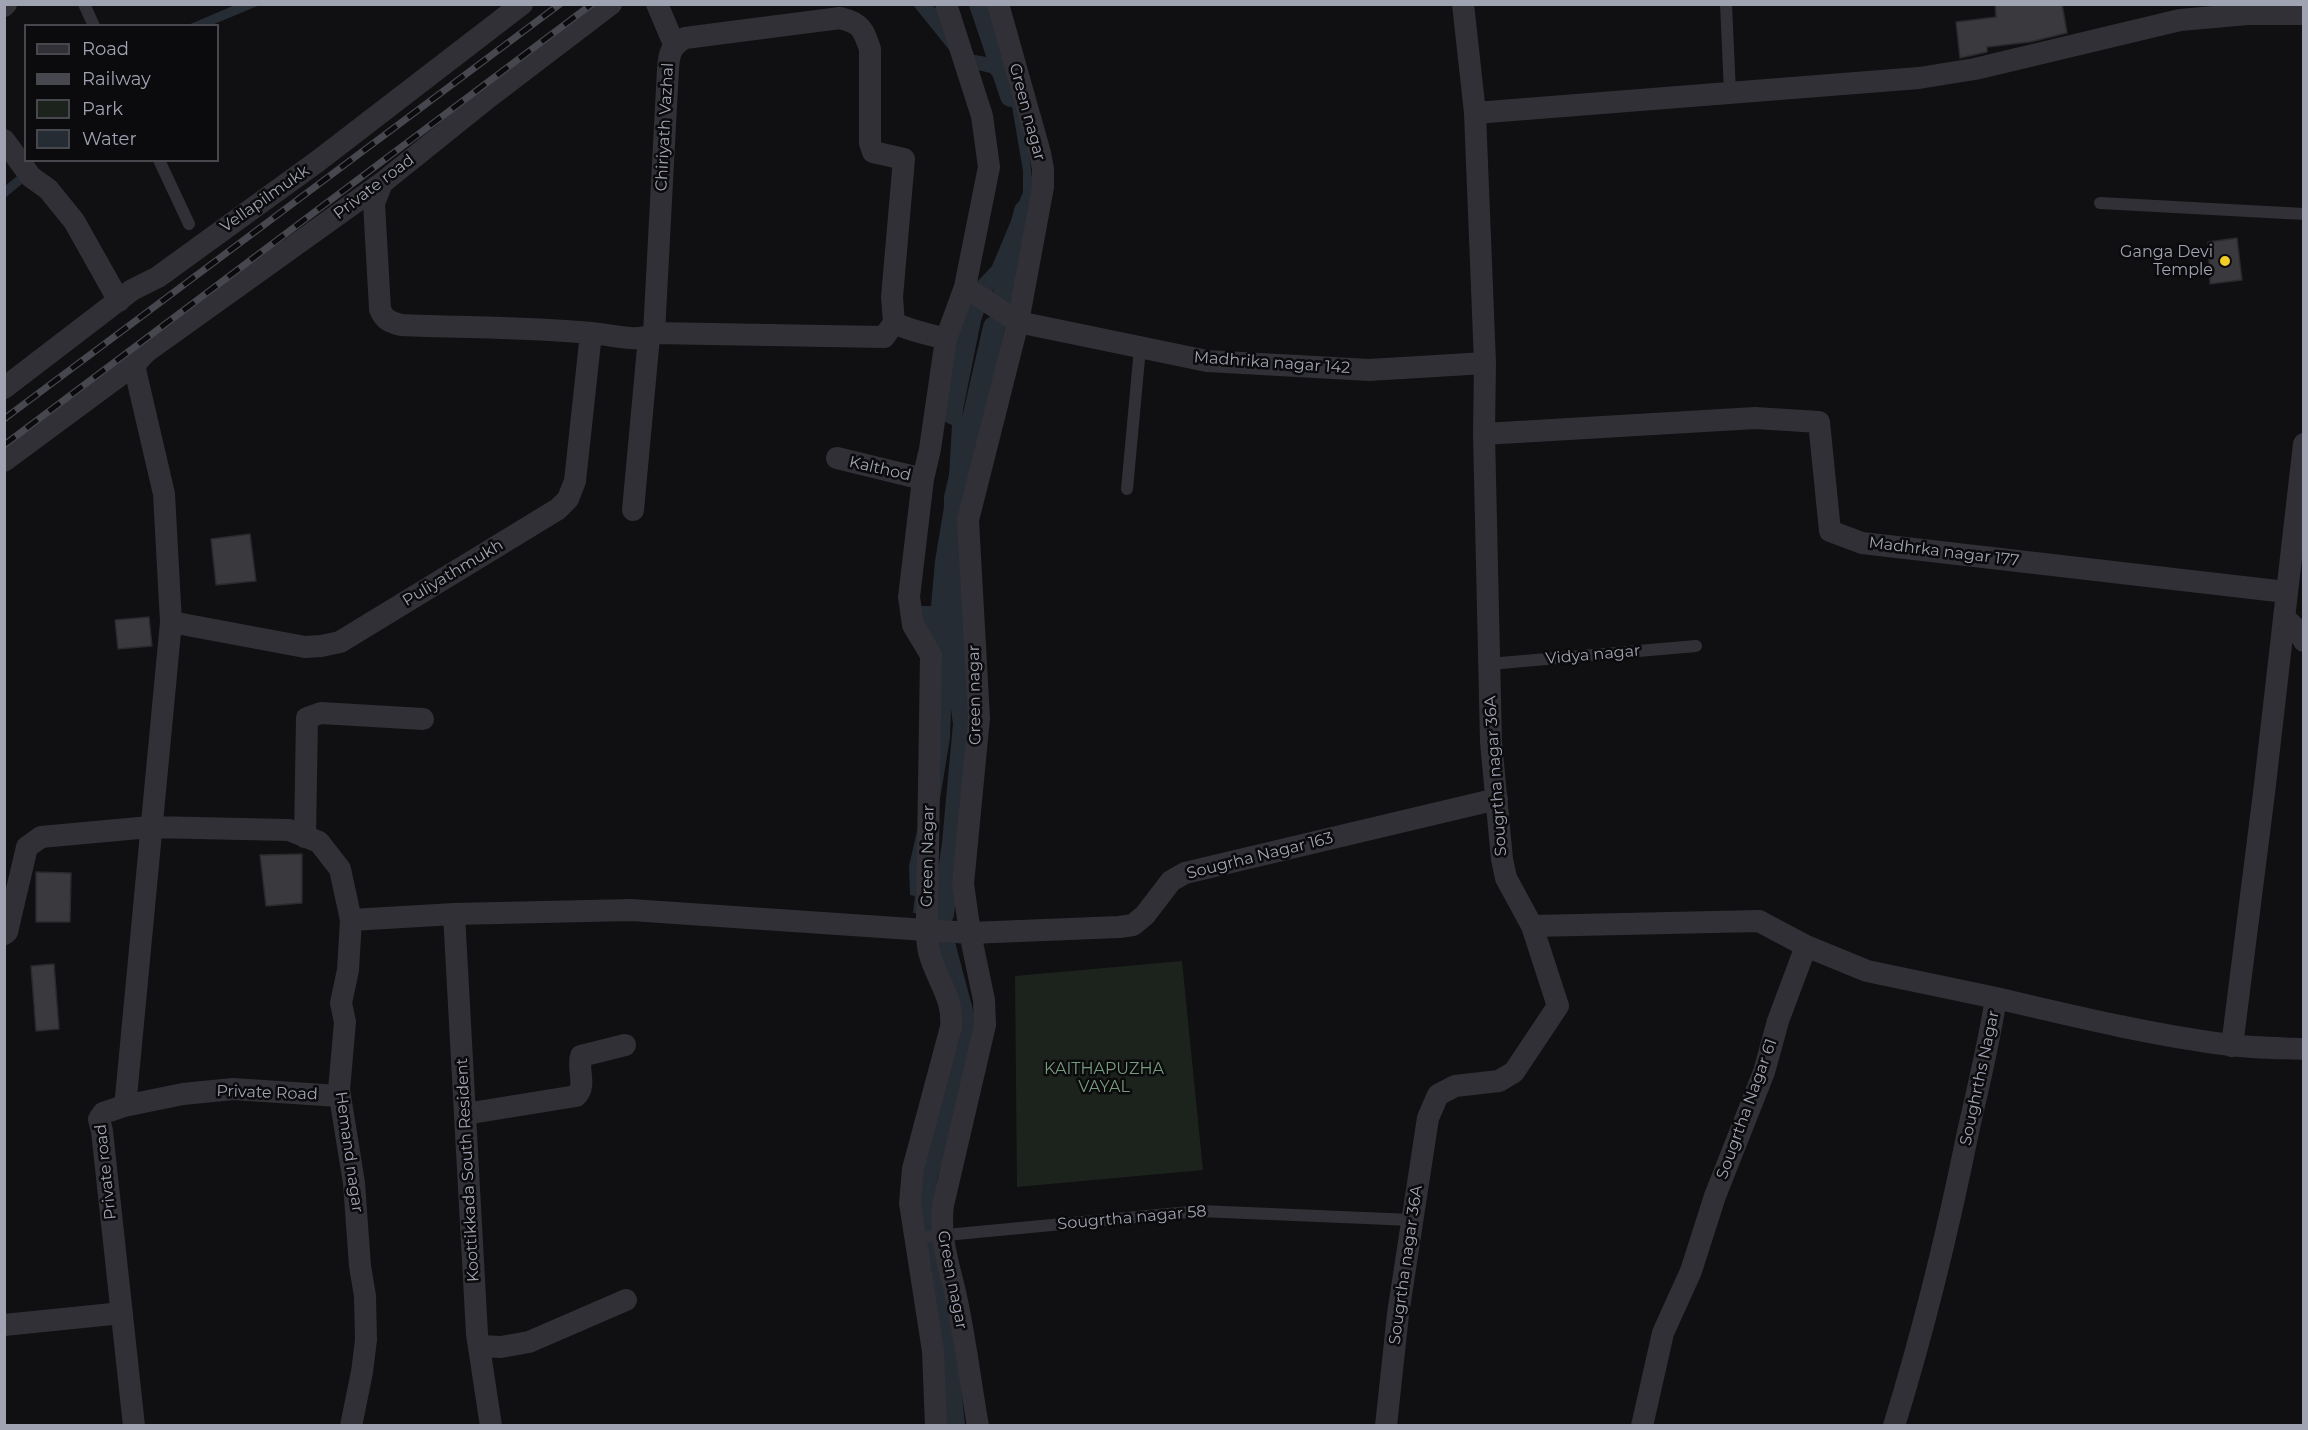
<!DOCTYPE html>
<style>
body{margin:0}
#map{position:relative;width:2308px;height:1430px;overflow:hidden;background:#100f11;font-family:Montserrat,sans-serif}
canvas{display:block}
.frame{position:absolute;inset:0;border:6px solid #a0a3b2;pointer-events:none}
.legend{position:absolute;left:24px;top:24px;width:195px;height:138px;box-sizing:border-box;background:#0b0a0c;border:2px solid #47474e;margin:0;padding:8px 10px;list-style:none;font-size:18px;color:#a0a3b2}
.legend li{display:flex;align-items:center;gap:12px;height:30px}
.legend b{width:30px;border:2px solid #47474e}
</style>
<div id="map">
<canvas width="2308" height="1430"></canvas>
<div class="frame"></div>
<ul class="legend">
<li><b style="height:8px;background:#303036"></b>Road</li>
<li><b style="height:8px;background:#47484f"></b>Railway</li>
<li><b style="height:16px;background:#1c231d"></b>Park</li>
<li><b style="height:16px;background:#262c34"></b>Water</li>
</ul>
</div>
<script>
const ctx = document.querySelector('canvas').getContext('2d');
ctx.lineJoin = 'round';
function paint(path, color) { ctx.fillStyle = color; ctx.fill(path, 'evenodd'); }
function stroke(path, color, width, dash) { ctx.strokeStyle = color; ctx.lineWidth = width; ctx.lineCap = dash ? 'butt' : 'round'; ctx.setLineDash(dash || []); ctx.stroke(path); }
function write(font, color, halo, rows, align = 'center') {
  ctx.font = font + ' Montserrat,sans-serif'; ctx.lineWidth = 5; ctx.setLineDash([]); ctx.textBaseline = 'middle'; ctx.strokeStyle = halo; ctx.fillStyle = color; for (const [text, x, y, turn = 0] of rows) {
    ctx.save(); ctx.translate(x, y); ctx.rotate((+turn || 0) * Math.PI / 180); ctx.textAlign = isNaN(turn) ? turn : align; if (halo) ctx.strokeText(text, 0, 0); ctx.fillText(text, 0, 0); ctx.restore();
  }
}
paint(new Path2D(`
 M 1182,961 L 1203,1170 L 1017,1187 L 1015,976 Z`), '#1c231d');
paint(new Path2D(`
 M 235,5 L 260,5 L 212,25 L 188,25 Z
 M 913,5 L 931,5 L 940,11 L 970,54 L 997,59 L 1009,74 L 1025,116 L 1032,178 L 1034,209 L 989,298 L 972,287 L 992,266 L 1023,192 L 1023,171 L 1012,107 L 1004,90 L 990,73 L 962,66 Z
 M 22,172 L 29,178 L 5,198 L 5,186 Z
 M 967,295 L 985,309 L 981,321 L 963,410 L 960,444 L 959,502 L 947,568 L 944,630 L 952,681 L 950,738 L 939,805 L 927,914 L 913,913 L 915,896 L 910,895 L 909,866 L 924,801 L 920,606 L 931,606 L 935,561 L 949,477 L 952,425 L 940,420 L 952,353 Z`), '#262c34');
stroke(new Path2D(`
 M 980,4 L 1011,96
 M 1002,300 L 1025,211
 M 943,914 L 953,843 L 964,724 L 953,637 L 955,498 L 994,327
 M 945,947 L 970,1041 L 927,1175 L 923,1226 L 947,1358 L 954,1426`), '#262c34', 22);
const building = new Path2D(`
 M 1995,4 L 2062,4 L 2067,33 L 2030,42 L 1987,47 L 1987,52 L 1960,58 L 1956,22 L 1996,17 Z
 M 2237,238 L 2242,280 L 2210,284 L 2208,242 Z
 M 250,534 L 256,581 L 216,585 L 211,539 Z
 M 149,617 L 152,646 L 118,649 L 115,620 Z
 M 302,854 L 302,903 L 266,906 L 260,855 Z
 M 36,872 L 71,873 L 70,922 L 36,922 Z
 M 54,964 L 59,1029 L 36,1031 L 31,966 Z`);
paint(building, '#3a393e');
stroke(building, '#2a292d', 1.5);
stroke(new Path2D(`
 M 84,4 L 94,26
 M 1726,4 L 1730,93
 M 159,160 L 189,224
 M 2100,203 L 2304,214
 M 1127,489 L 1140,348
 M 1489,664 L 1696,646
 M 925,1237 L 1200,1211 L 1412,1220`), '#303036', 12);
stroke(new Path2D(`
 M 657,4 L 674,44
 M 4,6 L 6,4
 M 1475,113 L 1919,78 L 1975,69 L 2180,20 L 2248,14 L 2304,14
 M 4,140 L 31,177 L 48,189 L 74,221 L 119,301
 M 382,183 L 374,203 L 380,309 C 384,320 390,322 401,325 C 467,328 535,327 600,334 C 617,336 640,343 654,333 L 668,69 C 669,53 671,46 685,38 L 840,18 C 861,23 863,29 870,49 L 870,143 L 873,152 L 904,159 L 892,297 L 894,323 C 911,331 928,334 946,339
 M 965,287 L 1018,322 L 1207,361 L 1369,370 L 1485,363
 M 654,333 L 884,337 L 894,323
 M 4,388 L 132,290 L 158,277 L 318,161 L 522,4
 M 1484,434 L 1755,418 L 1819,422 L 1830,531 L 1862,543 L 2286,592
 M 837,458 L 923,479
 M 4,461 L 134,365 L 146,352 L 382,183 L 489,97 L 611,4
 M 633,510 L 649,337
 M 2284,617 L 2299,632 L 2304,641
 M 171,622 L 305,647 L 321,646 L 340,642 L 558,509 L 568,499 L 575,481 L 591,333
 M 305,837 L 307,718 L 321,713 L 423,719
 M 454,914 L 477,1334 L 491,1426
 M 351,920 L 454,914 L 631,910 L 970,933 L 1119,927 L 1133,925 L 1145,915 L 1171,881 L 1185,873 L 1497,799
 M 1532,926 L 1759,921 L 1806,946
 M 4,934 L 7,932 L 27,847 L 41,837 L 150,827 L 289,830 L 319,842 L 340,869 L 351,920 L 348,970 L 341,1003 L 345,1022 L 339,1090 L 354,1183 L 360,1266 L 365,1296 L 366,1340 L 362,1372 L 351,1426
 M 2232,1046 L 2264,793 L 2304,444
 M 124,1106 L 183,1094 L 233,1089 L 339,1096
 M 465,1114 L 576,1096 C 587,1086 577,1069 581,1056 L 625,1045
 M 4,1325 L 122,1313
 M 479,1346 L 501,1347 L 529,1342 L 626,1300
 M 134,1426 L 102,1131 L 99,1119 L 103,1113 L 124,1106 L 126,1097 L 171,622 L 164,494 L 134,365
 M 936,1426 L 933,1351 L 910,1203 L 913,1169 L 951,1027 C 954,998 936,979 929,952 C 926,940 927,926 927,914 L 931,655 L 913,625 L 909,597 L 923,479 L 930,449 L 946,339 L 965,287 L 989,167 L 982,116 L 946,4
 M 978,1426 C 970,1381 965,1336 955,1292 C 948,1262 939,1236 943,1205 L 985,1025 L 984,1000 L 970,933 L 963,884 L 979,718 L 968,520 L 1018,322 L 1043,187 L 1043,169 L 1040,153 L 998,4
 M 1386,1426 L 1398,1314 L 1428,1118 L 1438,1095 L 1455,1086 L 1499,1081 L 1514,1072 L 1558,1006 L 1532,926 L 1506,878 L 1502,859 L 1491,742 L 1484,434 L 1485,363 L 1475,113 L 1463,4
 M 1642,1426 L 1663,1333 L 1691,1271 L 1715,1196 L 1764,1072 L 1778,1021 L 1806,946 L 1867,971 L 1996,998
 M 1894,1426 C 1924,1329 1948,1231 1968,1132 C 1978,1088 1989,1043 1996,998 C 2073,1016 2151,1035 2230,1045 C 2254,1048 2279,1048 2304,1049`), '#303036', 22);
const rail = new Path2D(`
 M 4,419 L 560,4
 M 4,445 L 592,4`);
stroke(rail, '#47484f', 7);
stroke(rail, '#0b0a0c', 4.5, [14]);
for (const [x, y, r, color] of [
 [2225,261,6,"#f2cd26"]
]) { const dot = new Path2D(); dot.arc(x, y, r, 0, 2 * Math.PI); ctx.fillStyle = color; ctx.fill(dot); stroke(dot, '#0b0a0c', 2); }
write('16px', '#a0a3b2', '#0b0a0c', [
 ["Green nagar",1027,112,75],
 ["Chiriyath Vazhal",665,127,-87],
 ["Private road",374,187,-37],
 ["Vellapilmukk",265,199,-35],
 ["Madhrika nagar 142",1272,363,4],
 ["Kalthod",880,469,13],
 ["Madhrka nagar 177",1944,552,7],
 ["Puliyathmukh",453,573,-31],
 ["Vidya nagar",1593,655,-5],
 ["Green nagar",975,695,-91],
 ["Sougrtha nagar 36A",1496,776,-94],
 ["Green Nagar",928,856,-89],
 ["Sougrha Nagar 163",1260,856,-14],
 ["Soughrths Nagar",1980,1078,-78],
 ["Private Road",267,1093,2],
 ["Sougrtha Nagar 61",1747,1109,-70],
 ["Hemand nagar",349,1152,82],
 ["Koottikkada South Resident",468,1170,-93],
 ["Private road",106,1172,-96],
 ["Sougrtha nagar 58",1132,1218,-5],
 ["Sougrtha nagar 36A",1406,1265,-82],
 ["Green nagar",952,1280,79]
]);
write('16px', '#a0a3b2', '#0b0a0c', [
 ["Ganga Devi",2213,252],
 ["Temple",2213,270]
], 'right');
write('16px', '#779d7f', '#0b0a0c', [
 ["KAITHAPUZHA",1104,1069],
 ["VAYAL",1104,1087]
]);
</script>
